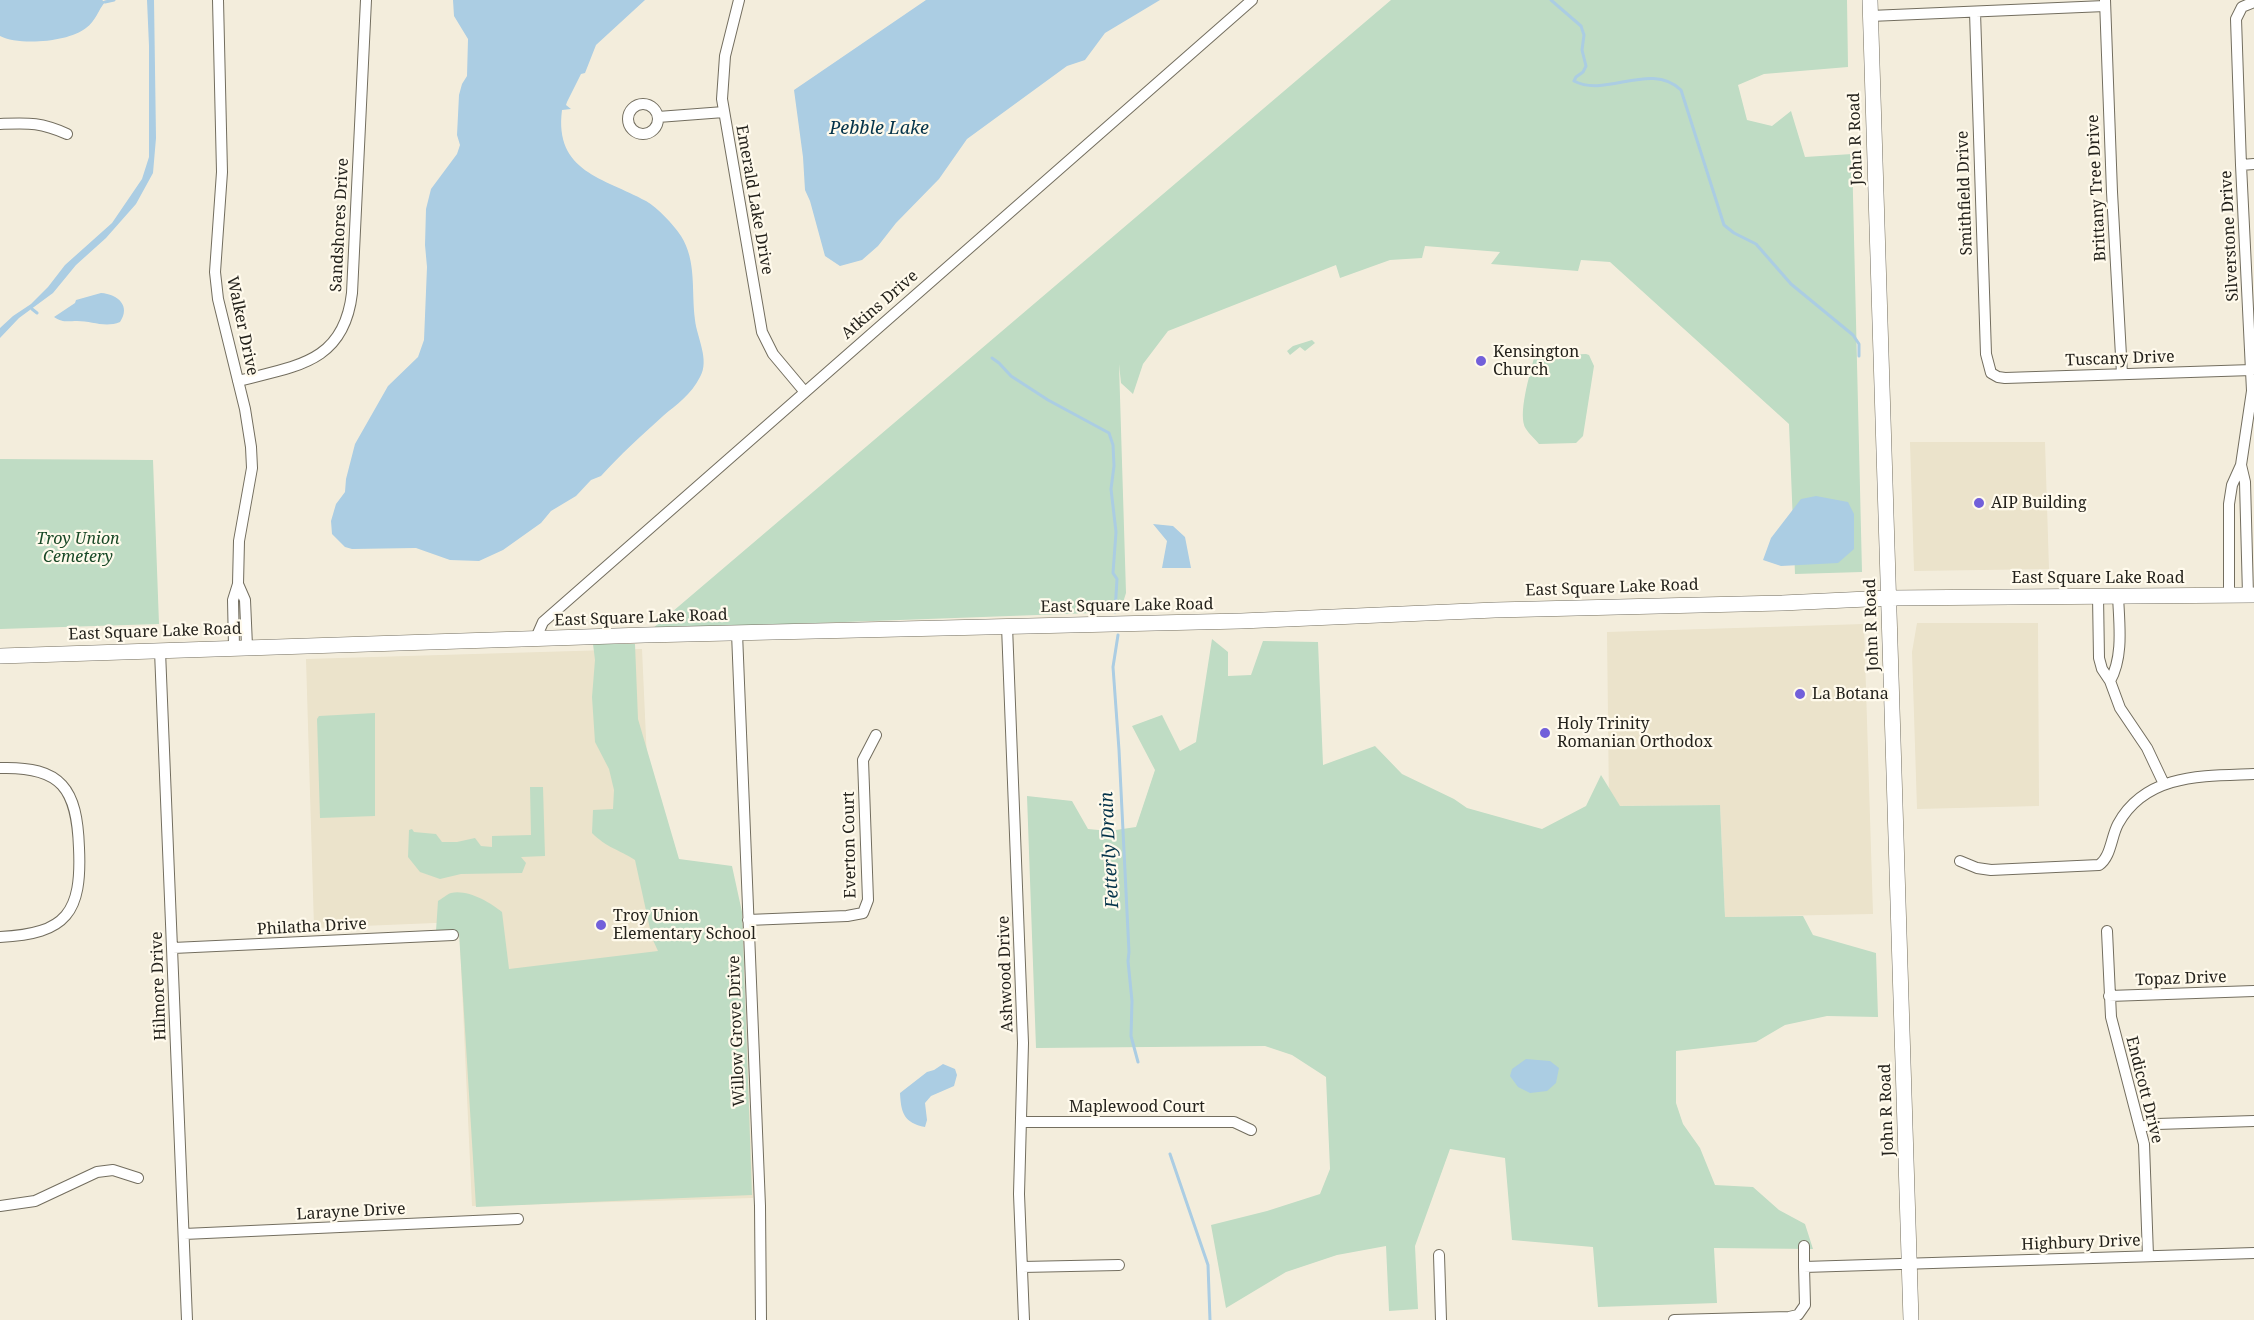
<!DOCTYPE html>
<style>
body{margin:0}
canvas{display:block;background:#f3eddc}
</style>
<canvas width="2254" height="1320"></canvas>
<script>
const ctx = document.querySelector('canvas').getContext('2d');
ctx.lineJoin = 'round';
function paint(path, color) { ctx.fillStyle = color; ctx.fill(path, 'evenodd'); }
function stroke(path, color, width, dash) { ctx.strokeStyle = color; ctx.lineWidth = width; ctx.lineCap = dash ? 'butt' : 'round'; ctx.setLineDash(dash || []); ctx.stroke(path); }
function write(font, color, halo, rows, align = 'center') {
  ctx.font = font + ' "Noto Serif",serif'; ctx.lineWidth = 4.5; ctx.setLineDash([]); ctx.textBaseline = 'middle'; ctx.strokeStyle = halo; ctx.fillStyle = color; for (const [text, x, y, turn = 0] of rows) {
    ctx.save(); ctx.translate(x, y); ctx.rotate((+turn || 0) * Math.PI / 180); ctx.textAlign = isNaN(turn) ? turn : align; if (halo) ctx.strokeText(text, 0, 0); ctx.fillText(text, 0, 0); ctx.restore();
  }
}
paint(new Path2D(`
 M 1910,442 L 2045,442 L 2049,569 L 1914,571 Z
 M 1917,623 L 2038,623 L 2039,806 L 1917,809 L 1912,652 Z
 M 1864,624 L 1873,914 L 1725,917 L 1720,805 L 1609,806 L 1607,632 Z
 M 642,649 L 654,915 L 742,912 L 753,1198 L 472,1206 L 459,922 L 314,928 L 306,659 Z`), '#ebe3cb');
paint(new Path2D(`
 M 1391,0 L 1847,0 L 1848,67 L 1764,74 L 1738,85 L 1747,120 L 1772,126 L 1791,111 L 1805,157 L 1852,154 L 1862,572 L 1795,574 L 1789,424 L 1610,262 L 1581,260 L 1578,271 L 1491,264 L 1500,252 L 1425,246 L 1422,258 L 1390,260 L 1340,278 L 1336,265 L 1168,331 L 1143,364 L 1133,394 L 1121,383 L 1119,364 L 1126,593 L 1120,612 L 652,629 Z
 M 1312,340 L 1315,343 L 1305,351 L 1300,347 L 1290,355 L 1287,351 L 1293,346 Z
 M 1586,354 L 1589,355 L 1594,366 L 1583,436 L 1576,443 L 1539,444 C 1535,439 1529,434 1526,429 C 1517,416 1530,374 1534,358 L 1536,356 Z
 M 0,459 L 153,460 L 159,624 L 0,629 Z
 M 1212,639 L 1228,652 L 1228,676 L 1251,675 L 1263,641 L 1318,642 L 1323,765 L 1375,746 L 1402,774 L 1454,799 L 1467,808 L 1542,829 L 1586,806 L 1601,775 L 1620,806 L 1720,805 L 1725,917 L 1803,916 L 1813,935 L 1876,953 L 1878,1017 L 1827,1016 L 1785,1025 L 1756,1042 L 1676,1051 L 1676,1103 L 1683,1124 L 1700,1148 L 1715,1185 L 1753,1187 L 1779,1210 L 1805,1224 L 1813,1249 L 1714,1248 L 1717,1303 L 1598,1307 L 1593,1247 L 1512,1240 L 1505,1158 L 1450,1149 L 1415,1246 L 1418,1309 L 1389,1311 L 1386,1246 L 1337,1255 L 1286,1272 L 1226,1308 L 1211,1225 L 1267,1211 L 1320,1194 L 1330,1169 L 1326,1077 L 1292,1055 L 1265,1046 L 1036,1048 L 1027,796 L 1072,801 L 1088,829 L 1109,831 L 1136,827 L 1155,770 L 1132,726 L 1162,715 L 1180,751 L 1196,742 Z
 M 593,644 L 635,644 L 638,719 L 679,859 L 732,866 L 742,912 L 752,1195 L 476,1207 L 459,933 L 436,931 L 438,901 C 442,899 447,894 451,893 C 467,889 490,902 502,912 L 509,969 L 658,951 L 652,938 L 635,860 C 618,849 607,848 592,833 L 593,810 L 613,809 L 614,790 L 609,769 L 595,742 L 592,697 L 595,660 Z
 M 375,713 L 375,816 L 320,818 L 317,719 L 319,716 Z
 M 530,787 L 543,787 L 545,856 L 521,857 L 526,863 L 522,873 L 461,874 L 440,879 L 420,872 L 408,857 L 409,830 L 412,829 L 414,832 L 436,834 L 442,842 L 457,842 L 475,838 L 481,846 L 492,847 L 492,836 L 531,835 Z`), '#bfdcc4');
paint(new Path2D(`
 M 0,0 L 102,0 L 105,2 C 98,10 96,21 86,28 C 69,42 19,46 0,36 Z
 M 147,0 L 154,0 L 156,138 L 153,173 L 136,204 L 106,238 L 76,265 L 53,293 L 19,318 L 0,338 L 0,328 L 13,316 L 31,304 L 48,287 L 65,265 L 112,223 L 142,179 L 149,157 L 149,46 Z
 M 453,0 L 645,0 L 596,45 L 585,73 L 581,74 L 567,102 L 566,105 L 571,109 L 562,110 C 554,172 604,178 646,201 C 658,208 673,224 681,236 C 697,261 691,292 695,320 C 697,338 710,360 700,377 C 691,395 677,404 663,416 C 642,435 620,455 601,476 L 591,480 L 576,496 L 551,511 L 541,523 L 503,550 L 479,561 L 450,560 L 416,548 L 352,549 L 345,547 L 332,534 L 331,521 L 336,504 L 345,492 L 346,479 L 355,444 L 388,386 L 418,357 L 424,340 L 427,267 L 425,245 L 426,209 L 431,189 L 457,154 L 460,145 L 457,135 L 459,95 L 462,84 L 467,76 L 468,39 L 454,16 Z
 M 926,0 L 1160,0 L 1105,33 L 1085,60 L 1067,66 L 967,139 L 939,179 L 896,223 L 878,246 L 862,260 L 840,266 L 825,256 L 810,201 L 805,190 L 803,157 L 794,90 Z
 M 101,293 C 118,294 131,306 120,322 C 105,328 92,321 77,321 C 68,321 63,323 54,317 L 75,303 L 76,300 Z
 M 1816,496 L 1848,502 L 1854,514 L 1854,549 L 1838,563 L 1781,566 L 1763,560 L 1771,538 L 1801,499 Z
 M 1153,524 L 1173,526 L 1185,537 L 1191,568 L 1162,568 L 1167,541 Z
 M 1526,1059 L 1550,1061 L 1559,1068 L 1556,1083 L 1547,1091 L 1530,1093 L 1518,1087 L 1510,1076 L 1512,1069 Z
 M 943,1064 L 955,1069 L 957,1075 L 954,1086 L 931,1096 L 925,1103 L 927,1120 L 925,1127 C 904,1123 901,1113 900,1093 L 927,1072 L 934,1070 Z`), '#abcde3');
stroke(new Path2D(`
 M 1551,0 L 1581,26 L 1584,35 L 1582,50 L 1586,66 L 1583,72 L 1576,77 L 1574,81 C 1606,98 1651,61 1681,90 L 1724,225 L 1734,233 L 1756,244 L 1791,284 L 1853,335 L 1859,344 L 1859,356
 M 105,2 L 114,0
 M 32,309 L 37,313
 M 992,358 L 999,363 L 1011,376 L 1048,400 L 1109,433 L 1113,445 L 1114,466 L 1111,489 L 1116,532 L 1113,573 L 1117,579 L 1115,612
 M 1118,635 L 1113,667 L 1119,750 L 1129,952 L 1128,961 L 1132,1001 L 1131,1036 L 1138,1062
 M 1170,1154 L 1208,1265 L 1210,1320`), '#abcde3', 3);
const minor = new Path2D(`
 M 218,0 L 222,172 L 215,272 L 218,299 L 245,409 L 251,447 L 252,468 L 239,541 L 238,584 L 233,600 L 234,647
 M 739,0 L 725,56 L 722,99 L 762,332 L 773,354 L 804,391
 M 2105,0 L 2112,192 L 2122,374
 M 1975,12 L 1986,354 L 1991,373 L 1998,377 L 2005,378 L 2252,370
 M 1870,16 L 2105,6
 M628 119a15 15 0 1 1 30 0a15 15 0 1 1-30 0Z
 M 658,117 L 724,112
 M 0,124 C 29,123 40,122 67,134
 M 2241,165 L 2254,164
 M 238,381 C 296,366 344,363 352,293 L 366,0
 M 2241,465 L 2245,482 L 2248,595
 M 238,584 L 245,600 L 247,646
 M 2229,595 L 2229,504 L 2232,485 L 2241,465 L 2252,391 L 2241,165 L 2236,19 L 2242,7 L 2254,2
 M 2098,596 L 2099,658 L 2102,669 L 2110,681 L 2120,708 L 2147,748 L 2164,784
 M 1007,626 L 1023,1043 L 1019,1194 L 1024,1320
 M 737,633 L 760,1206 L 761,1320
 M 536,638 L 543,622 L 1252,0
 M 160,651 L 187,1320
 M 2110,681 C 2124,656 2119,623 2118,595
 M 0,768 C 62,766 77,789 79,848 C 82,912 67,934 0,937
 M 1960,861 L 1977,868 L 1991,870 L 2099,865 C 2111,857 2111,837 2118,824 C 2146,773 2204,776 2254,774
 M 748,920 L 847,916 L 863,913 L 868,900 L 863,760 L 876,735
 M 2107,931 L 2111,1017 L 2144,1144 L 2148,1256
 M 173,948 L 453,935
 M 2109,996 L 2254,991
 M 1022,1122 L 1234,1122 L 1251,1130
 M 2140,1127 L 2157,1124 L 2254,1121
 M 0,1206 L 35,1201 L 97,1172 L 113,1170 L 138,1178
 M 184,1234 L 518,1219
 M 1804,1246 L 1804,1267
 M 1439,1255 L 1441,1320
 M 1022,1267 L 1119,1265
 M 1674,1320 L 1789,1317 L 1798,1315 L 1805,1305 L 1804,1267 L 2254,1253`);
const secondary = new Path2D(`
 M 1870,0 L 1911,1320
 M 0,656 L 645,635 L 1241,621 L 1495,610 L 1782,603 L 1889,598 L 2254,595`);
stroke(minor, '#736e5f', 12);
stroke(secondary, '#736e5f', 16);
stroke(minor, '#fff', 10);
stroke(secondary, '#fff', 15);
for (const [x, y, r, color] of [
 [1481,361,6,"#7260da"],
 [1979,503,6,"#7260da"],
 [1800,694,6,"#7260da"],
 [1545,733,6,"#7260da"],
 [601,925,6,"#7260da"]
]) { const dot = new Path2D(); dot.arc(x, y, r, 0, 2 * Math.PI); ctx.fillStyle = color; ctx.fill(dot); stroke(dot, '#fffaec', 2); }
write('16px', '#24221c', '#fffaec', [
 ["John R Road",1856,139,-92],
 ["Brittany Tree Drive",2097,188,-93],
 ["Smithfield Drive",1965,193,-92],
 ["Emerald Lake Drive",754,200,80],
 ["Sandshores Drive",340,225,-87],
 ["Silverstone Drive",2230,236,-93],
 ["Atkins Drive",880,305,-41],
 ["Walker Drive",242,326,78],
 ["Tuscany Drive",2120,359,-2],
 ["East Square Lake Road",2098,578],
 ["East Square Lake Road",1612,588,-2],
 ["East Square Lake Road",1127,606,-1],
 ["East Square Lake Road",641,618,-2],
 ["John R Road",1872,625,-92],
 ["East Square Lake Road",155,632,-2],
 ["Everton Court",850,845,-91],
 ["Philatha Drive",312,927,-3],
 ["Ashwood Drive",1006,974,-92],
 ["Topaz Drive",2181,979,-2],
 ["Hilmore Drive",159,986,-92],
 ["Willow Grove Drive",737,1031,-92],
 ["Endicott Drive",2144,1090,76],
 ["Maplewood Court",1137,1107],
 ["John R Road",1887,1110,-92],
 ["Larayne Drive",351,1212,-3],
 ["Highbury Drive",2081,1243,-2]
]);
write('16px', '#24221c', '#fffaec', [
 ["Kensington",1493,352],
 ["Church",1493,370],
 ["AIP Building",1991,503],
 ["La Botana",1812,694],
 ["Holy Trinity",1557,724],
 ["Romanian Orthodox",1557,742],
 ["Troy Union",613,916],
 ["Elementary School",613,934]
], 'left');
write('italic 16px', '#184826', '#fffaec', [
 ["Troy Union",78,539],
 ["Cemetery",78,557]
]);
write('italic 18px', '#04334a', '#fffaec', [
 ["Pebble Lake",879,129],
 ["Fetterly Drain",1110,850,-93]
]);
</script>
